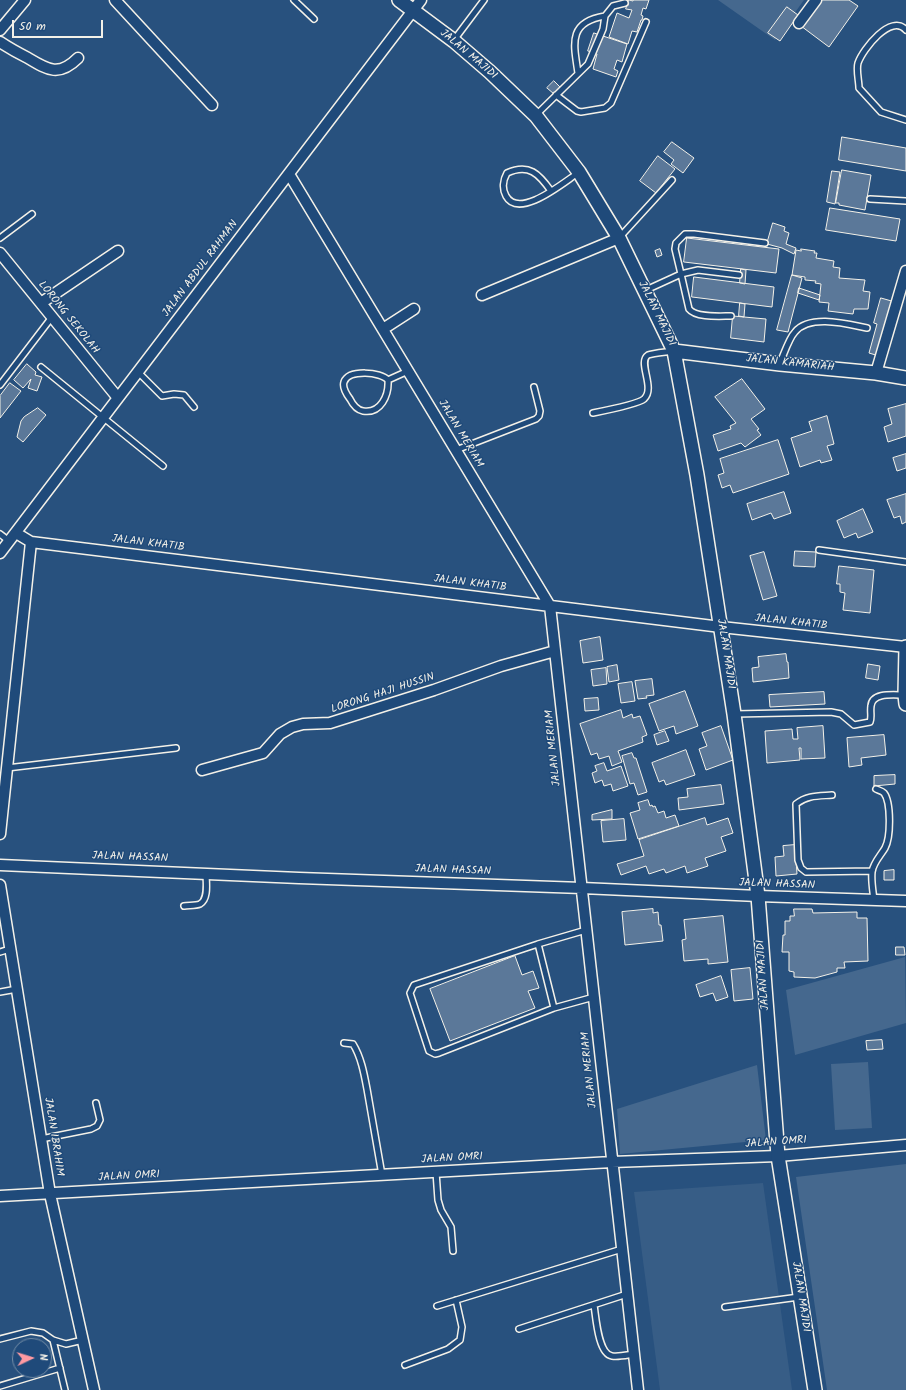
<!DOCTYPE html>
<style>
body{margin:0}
#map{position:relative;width:906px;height:1390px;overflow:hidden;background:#28517e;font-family:Kalam,sans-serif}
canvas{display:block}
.north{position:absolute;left:12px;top:1338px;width:40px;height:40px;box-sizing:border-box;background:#1f4a7a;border:1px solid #748da6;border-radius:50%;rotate:86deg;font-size:11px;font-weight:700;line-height:16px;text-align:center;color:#f4f1e8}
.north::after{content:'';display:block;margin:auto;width:14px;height:18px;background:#ff9aa2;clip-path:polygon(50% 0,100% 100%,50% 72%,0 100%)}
.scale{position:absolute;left:12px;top:20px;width:91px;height:18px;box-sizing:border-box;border:2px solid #f4f1e8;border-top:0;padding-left:5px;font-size:12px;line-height:14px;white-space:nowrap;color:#f4f1e8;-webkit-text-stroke:3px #1f4a7a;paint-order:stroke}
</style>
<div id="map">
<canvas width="906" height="1390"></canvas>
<div class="north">N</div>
<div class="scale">50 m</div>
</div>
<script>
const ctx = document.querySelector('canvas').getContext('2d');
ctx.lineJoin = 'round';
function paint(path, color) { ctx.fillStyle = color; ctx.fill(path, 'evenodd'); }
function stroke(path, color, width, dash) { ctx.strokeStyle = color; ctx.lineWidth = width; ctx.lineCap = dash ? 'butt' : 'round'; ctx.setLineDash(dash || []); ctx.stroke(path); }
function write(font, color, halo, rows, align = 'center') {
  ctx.font = font + ' Kalam,sans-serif'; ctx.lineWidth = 3; ctx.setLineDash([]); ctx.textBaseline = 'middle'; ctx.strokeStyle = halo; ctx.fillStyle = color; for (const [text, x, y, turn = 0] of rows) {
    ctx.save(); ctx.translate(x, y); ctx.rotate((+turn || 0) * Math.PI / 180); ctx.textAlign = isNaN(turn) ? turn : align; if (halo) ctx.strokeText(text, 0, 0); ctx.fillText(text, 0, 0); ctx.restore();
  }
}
paint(new Path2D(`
 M 763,1183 L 792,1390 L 660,1390 L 634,1192 Z`), '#375d86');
paint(new Path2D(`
 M 718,0 L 804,0 L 775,40 Z
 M 905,957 L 906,1023 L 795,1055 L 786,990 Z
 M 868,1062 L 872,1128 L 835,1130 L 831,1064 Z
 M 757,1065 L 766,1140 L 620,1154 L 617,1109 Z
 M 906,1164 L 906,1390 L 827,1390 L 796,1177 Z`), '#45688e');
const building = new Path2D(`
 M 629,0 L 633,1 L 633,0 L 649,0 L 646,9 L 643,8 L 641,15 L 643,16 L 642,20 L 641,20 L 637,32 L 632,31 L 628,44 L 609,37 L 617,13 L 629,18 L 632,10 L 626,9 Z
 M 820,0 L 849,0 L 858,6 L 829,47 L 801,26 Z
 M 787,7 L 798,15 L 780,41 L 768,33 Z
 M 594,33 L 627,44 L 622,62 L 617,60 L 614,69 L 618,71 L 616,77 L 593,69 L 597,54 L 588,51 Z
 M 554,81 L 560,87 L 554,94 L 547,88 Z
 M 842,137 L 906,148 L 906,171 L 839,160 Z
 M 672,142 L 694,158 L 683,173 L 671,164 L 674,160 L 664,152 Z
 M 658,156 L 675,169 L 656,193 L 640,181 Z
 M 842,170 L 871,175 L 865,210 L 839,205 L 839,203 L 836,203 Z
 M 832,171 L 840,172 L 835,204 L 827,202 Z
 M 830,208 L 900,219 L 896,241 L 826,230 Z
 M 773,223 L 785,227 L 784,231 L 789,233 L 786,244 L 796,248 L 794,254 L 782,248 L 767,244 Z
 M 687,238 L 779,249 L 776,273 L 684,262 Z
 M 660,249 L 662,255 L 657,257 L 655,251 Z
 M 801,249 L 815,251 L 814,253 L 817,253 L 816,258 L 834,261 L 833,267 L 840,268 L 839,278 L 865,280 L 863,291 L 870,292 L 868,309 L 854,309 L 853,314 L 828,311 L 829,303 L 819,302 L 821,284 L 815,283 L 816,281 L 805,280 L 805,277 L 792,275 L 796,250 L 801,251 Z
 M 741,269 L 746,270 L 745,284 L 740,283 Z
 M 792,275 L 802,278 L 788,332 L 777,330 Z
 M 694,277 L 774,287 L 772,307 L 692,297 Z
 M 799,288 L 820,295 L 819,300 L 798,293 Z
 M 881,298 L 895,302 L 879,356 L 869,353 L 877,324 L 874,323 Z
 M 740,303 L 745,304 L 744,317 L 739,316 Z
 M 733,316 L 766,319 L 764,342 L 731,338 Z
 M 27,364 L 36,372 L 35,375 L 42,377 L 37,391 L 28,388 L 31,379 L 23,388 L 14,380 Z
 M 742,379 L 765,409 L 751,419 L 759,429 L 757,430 L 761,435 L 745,447 L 741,443 L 718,451 L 713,435 L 731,429 L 730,426 L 736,423 L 715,397 Z
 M 10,383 L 21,391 L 0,418 L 0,396 Z
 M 906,404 L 906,436 L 888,442 L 884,427 L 892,424 L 888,409 Z
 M 38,408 L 46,415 L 23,442 L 17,437 L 21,421 L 24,417 Z
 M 827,416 L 834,444 L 827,446 L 832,460 L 821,463 L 820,460 L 800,467 L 791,438 L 812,431 L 809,422 Z
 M 778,440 L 789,474 L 733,493 L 730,485 L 722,488 L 718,475 L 724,473 L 720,459 Z
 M 906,454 L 906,468 L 897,471 L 893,458 Z
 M 784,492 L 791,513 L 774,519 L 771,513 L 752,520 L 747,504 Z
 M 906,494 L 906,522 L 902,524 L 900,516 L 894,518 L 887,500 Z
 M 863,509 L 873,532 L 858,538 L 856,533 L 844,538 L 837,521 Z
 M 795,551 L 816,552 L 815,567 L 794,566 Z
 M 764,552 L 777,596 L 763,600 L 750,556 Z
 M 839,566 L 874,570 L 870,613 L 843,610 L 845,593 L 840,592 L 840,584 L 837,584 Z
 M 600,637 L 603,660 L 583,663 L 580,641 Z
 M 786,654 L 787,662 L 788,662 L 789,678 L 753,682 L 752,668 L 759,667 L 758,657 Z
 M 868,664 L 880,666 L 878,680 L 866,678 Z
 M 617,665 L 619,680 L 609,682 L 607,667 Z
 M 606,668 L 607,684 L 593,686 L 591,670 Z
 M 652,679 L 654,695 L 646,696 L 647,698 L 638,699 L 635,681 Z
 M 632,682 L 635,701 L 621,703 L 618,684 Z
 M 685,691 L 698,726 L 676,734 L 674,726 L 659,731 L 649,704 Z
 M 824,692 L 825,704 L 770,707 L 769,695 Z
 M 598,698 L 599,710 L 585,711 L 584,699 Z
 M 621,710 L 623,718 L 632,714 L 633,718 L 640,716 L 647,735 L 642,737 L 643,742 L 618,751 L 622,762 L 612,766 L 609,756 L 599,759 L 597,753 L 591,755 L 580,724 Z
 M 721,726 L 733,760 L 706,770 L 699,749 L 707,746 L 702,733 Z
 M 823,726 L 825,758 L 801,759 L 801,748 L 799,748 L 800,760 L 767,763 L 765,731 L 792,729 L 793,739 L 798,739 L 797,728 Z
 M 665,731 L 669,741 L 657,745 L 654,735 Z
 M 884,735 L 886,755 L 861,758 L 862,765 L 849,767 L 847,738 Z
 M 686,750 L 695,775 L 666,785 L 664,780 L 659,782 L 652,763 Z
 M 632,753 L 634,758 L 636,758 L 647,792 L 638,795 L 634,783 L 630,784 L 622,756 Z
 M 604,763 L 607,771 L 621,766 L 628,786 L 613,791 L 611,784 L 604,786 L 602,780 L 595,783 L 592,773 L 597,771 L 595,766 Z
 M 895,775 L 895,784 L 874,786 L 874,776 Z
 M 721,785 L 724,804 L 679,810 L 678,798 L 688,797 L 687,789 Z
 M 648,800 L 650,806 L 652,805 L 653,807 L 655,806 L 658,813 L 664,811 L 666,818 L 675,815 L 679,826 L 638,839 L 630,813 L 640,810 L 638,803 Z
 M 612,810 L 612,819 L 592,820 L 592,815 Z
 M 705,818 L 707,825 L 728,818 L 733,833 L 721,837 L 726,851 L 705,858 L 708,866 L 687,873 L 685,866 L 666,873 L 664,869 L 649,874 L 646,866 L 621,875 L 617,864 L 644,856 L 639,840 Z
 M 624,819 L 626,840 L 603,842 L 601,821 Z
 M 795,845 L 797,874 L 776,876 L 775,857 L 784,856 L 783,846 Z
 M 894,870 L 894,880 L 884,880 L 884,871 Z
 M 653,909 L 653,913 L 658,912 L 659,925 L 661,925 L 663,941 L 625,945 L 622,912 Z
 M 794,909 L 812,909 L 813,913 L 857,912 L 857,918 L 867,918 L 868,961 L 844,962 L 845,968 L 837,968 L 837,972 L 815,978 L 794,977 L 794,972 L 789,971 L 789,952 L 782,952 L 783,935 L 785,935 L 785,921 L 790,921 L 790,916 L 794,916 Z
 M 723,916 L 728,962 L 708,964 L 708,959 L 684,961 L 682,940 L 686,939 L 684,920 Z
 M 896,947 L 904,947 L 905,955 L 896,955 Z
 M 515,956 L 522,975 L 533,971 L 539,988 L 528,991 L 535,1008 L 450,1041 L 430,989 Z
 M 750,968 L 753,999 L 734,1001 L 731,970 Z
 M 721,976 L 728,997 L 716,1001 L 713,993 L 700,997 L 696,985 Z
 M 882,1040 L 883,1049 L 867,1050 L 866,1041 Z`);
paint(building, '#5b7899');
stroke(building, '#f4f1e8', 1);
const service = new Path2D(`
 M 294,0 L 314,19
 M 906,30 C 891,13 863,49 858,63 C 856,70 859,81 859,88 L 881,112 L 906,120
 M 454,40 L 484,0
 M 578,73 C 574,45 567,22 605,16
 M 556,95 L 577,111 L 581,112 L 605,108 L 611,103 L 646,22
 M 536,115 L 588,64 L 603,29 L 605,16 L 613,6 L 625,3
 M 551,191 C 539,174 529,163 507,173 C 503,180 502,189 506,196 C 519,220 564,182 578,173
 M 870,199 L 906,201
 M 0,238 L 32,214
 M 619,238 L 672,180
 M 739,275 L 698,270 L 681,274 L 675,249 L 676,243 L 685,234 L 694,234 L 765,243
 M 646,290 L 681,274 L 689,309 C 696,318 720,316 731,316
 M 780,363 C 784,354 789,338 795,332 C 810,314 847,324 867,328
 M 41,367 L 163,466
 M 138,372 L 162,396 L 174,394 L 184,395 L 194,407
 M 388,380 C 389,395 381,414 363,411 C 357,410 353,405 350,399 C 347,395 342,388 344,382 C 349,369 381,372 388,380 L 408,371
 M 0,385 L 52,317
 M 593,413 C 603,411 638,404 644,399 C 656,388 637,362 648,355 C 653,353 667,352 673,351
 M 456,450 L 536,419 L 539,416 L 540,411 L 534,387
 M 0,534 L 9,541
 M 819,550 L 906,562
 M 735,714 L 831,712 L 841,714 L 854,725 L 870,722 C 872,717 870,712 871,706 C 872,692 894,695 904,695
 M 7,768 L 176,748
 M 832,795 C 819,796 807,795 796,804 L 798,860 L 801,868 L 806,872 L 872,871
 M 874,900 C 873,891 871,881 872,872 C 873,863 881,855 885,848 C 891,837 891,802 884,793 C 882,791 878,790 876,789
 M 184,906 C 188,905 195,906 200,904 C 209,899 206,882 206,874
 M 586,930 L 538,944 L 554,1008 L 594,997
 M 538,944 L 414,985 L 410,993 L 429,1051 L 435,1054 L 439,1053 L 554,1008
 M 0,952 L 10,949
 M 0,992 L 17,989
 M 344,1043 L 353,1044 C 361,1057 364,1073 367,1089 C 372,1117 377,1146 382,1175
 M 41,1139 L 91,1129 L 97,1126 L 100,1120 L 96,1103
 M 436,1172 L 438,1200 L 441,1210 L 451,1227 L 453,1251
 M 594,1305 C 596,1317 598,1354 612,1356 C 619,1357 627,1355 634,1354
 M 437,1306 L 622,1249
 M 725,1307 L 799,1297
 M 519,1329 L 627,1294
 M 0,1339 L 31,1331 L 43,1333 L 53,1340 L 66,1344 L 83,1340
 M 53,1340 L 65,1390
 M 405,1365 L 448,1349 L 460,1340 L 462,1327 L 456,1300
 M 0,1386 L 60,1368`);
const minor = new Path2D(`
 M 115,0 L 212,105
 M 799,23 L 816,0
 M 0,30 L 25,0
 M 0,42 C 9,48 18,53 28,58 C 48,70 59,77 78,58
 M 289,174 L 550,606 L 638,1390
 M 0,253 L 118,398
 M 482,295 L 619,238
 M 41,303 L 118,251
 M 383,329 L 414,309
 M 876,373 L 906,271
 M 31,542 L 721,627 L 906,647
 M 0,553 L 421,0
 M 202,770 L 263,753 L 280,734 L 292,727 L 303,724 L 330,723 L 434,690 L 501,666 L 555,651
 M 0,834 L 31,542 L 16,533
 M 0,865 L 299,878 L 582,888 L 758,896 L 906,901
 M 0,885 L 50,1194 L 94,1390
 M 0,1196 L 612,1162 L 778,1156 L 906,1145`);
const tertiary = new Path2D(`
 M 399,0 L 454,41 L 490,72 L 536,116 L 579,172 L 619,238 L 674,351 L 697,475 L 734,714 L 758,896 L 778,1156 L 815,1390
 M 674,351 L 780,364 L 876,373 L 906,378
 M 906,647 L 905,695 L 906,704`);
stroke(service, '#f4f1e8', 8);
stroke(minor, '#f4f1e8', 13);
stroke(tertiary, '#f4f1e8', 16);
stroke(service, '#1f4a7a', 5);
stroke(minor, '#1f4a7a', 10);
stroke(tertiary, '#1f4a7a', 13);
write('11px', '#f4f1e8', '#1f4a7a', [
 ["JALAN MAJIDI",468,55,40],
 ["JALAN ABDUL RAHMAN",201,269,-53],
 ["JALAN MAJIDI",656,314,64],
 ["LORONG SEKOLAH",68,318,51],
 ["JALAN KAMARIAH",790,364,6],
 ["JALAN MERIAM",460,434,59],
 ["JALAN KHATIB",148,544,7],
 ["JALAN KHATIB",470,584,7],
 ["JALAN KHATIB",791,623,6],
 ["JALAN MAJIDI",725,654,81],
 ["LORONG HAJI HUSSIN",383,694,-18],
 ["JALAN MERIAM",554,748,-96],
 ["JALAN HASSAN",130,858,2],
 ["JALAN HASSAN",453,871,2],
 ["JALAN HASSAN",777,885,2],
 ["JALAN MAJIDI",764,975,-94],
 ["JALAN MERIAM",590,1070,-96],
 ["JALAN IBRAHIM",53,1137,81],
 ["JALAN OMRI",776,1143,-4],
 ["JALAN OMRI",452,1159,-3],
 ["JALAN OMRI",129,1177,-3],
 ["JALAN MAJIDI",800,1297,81]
]);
</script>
